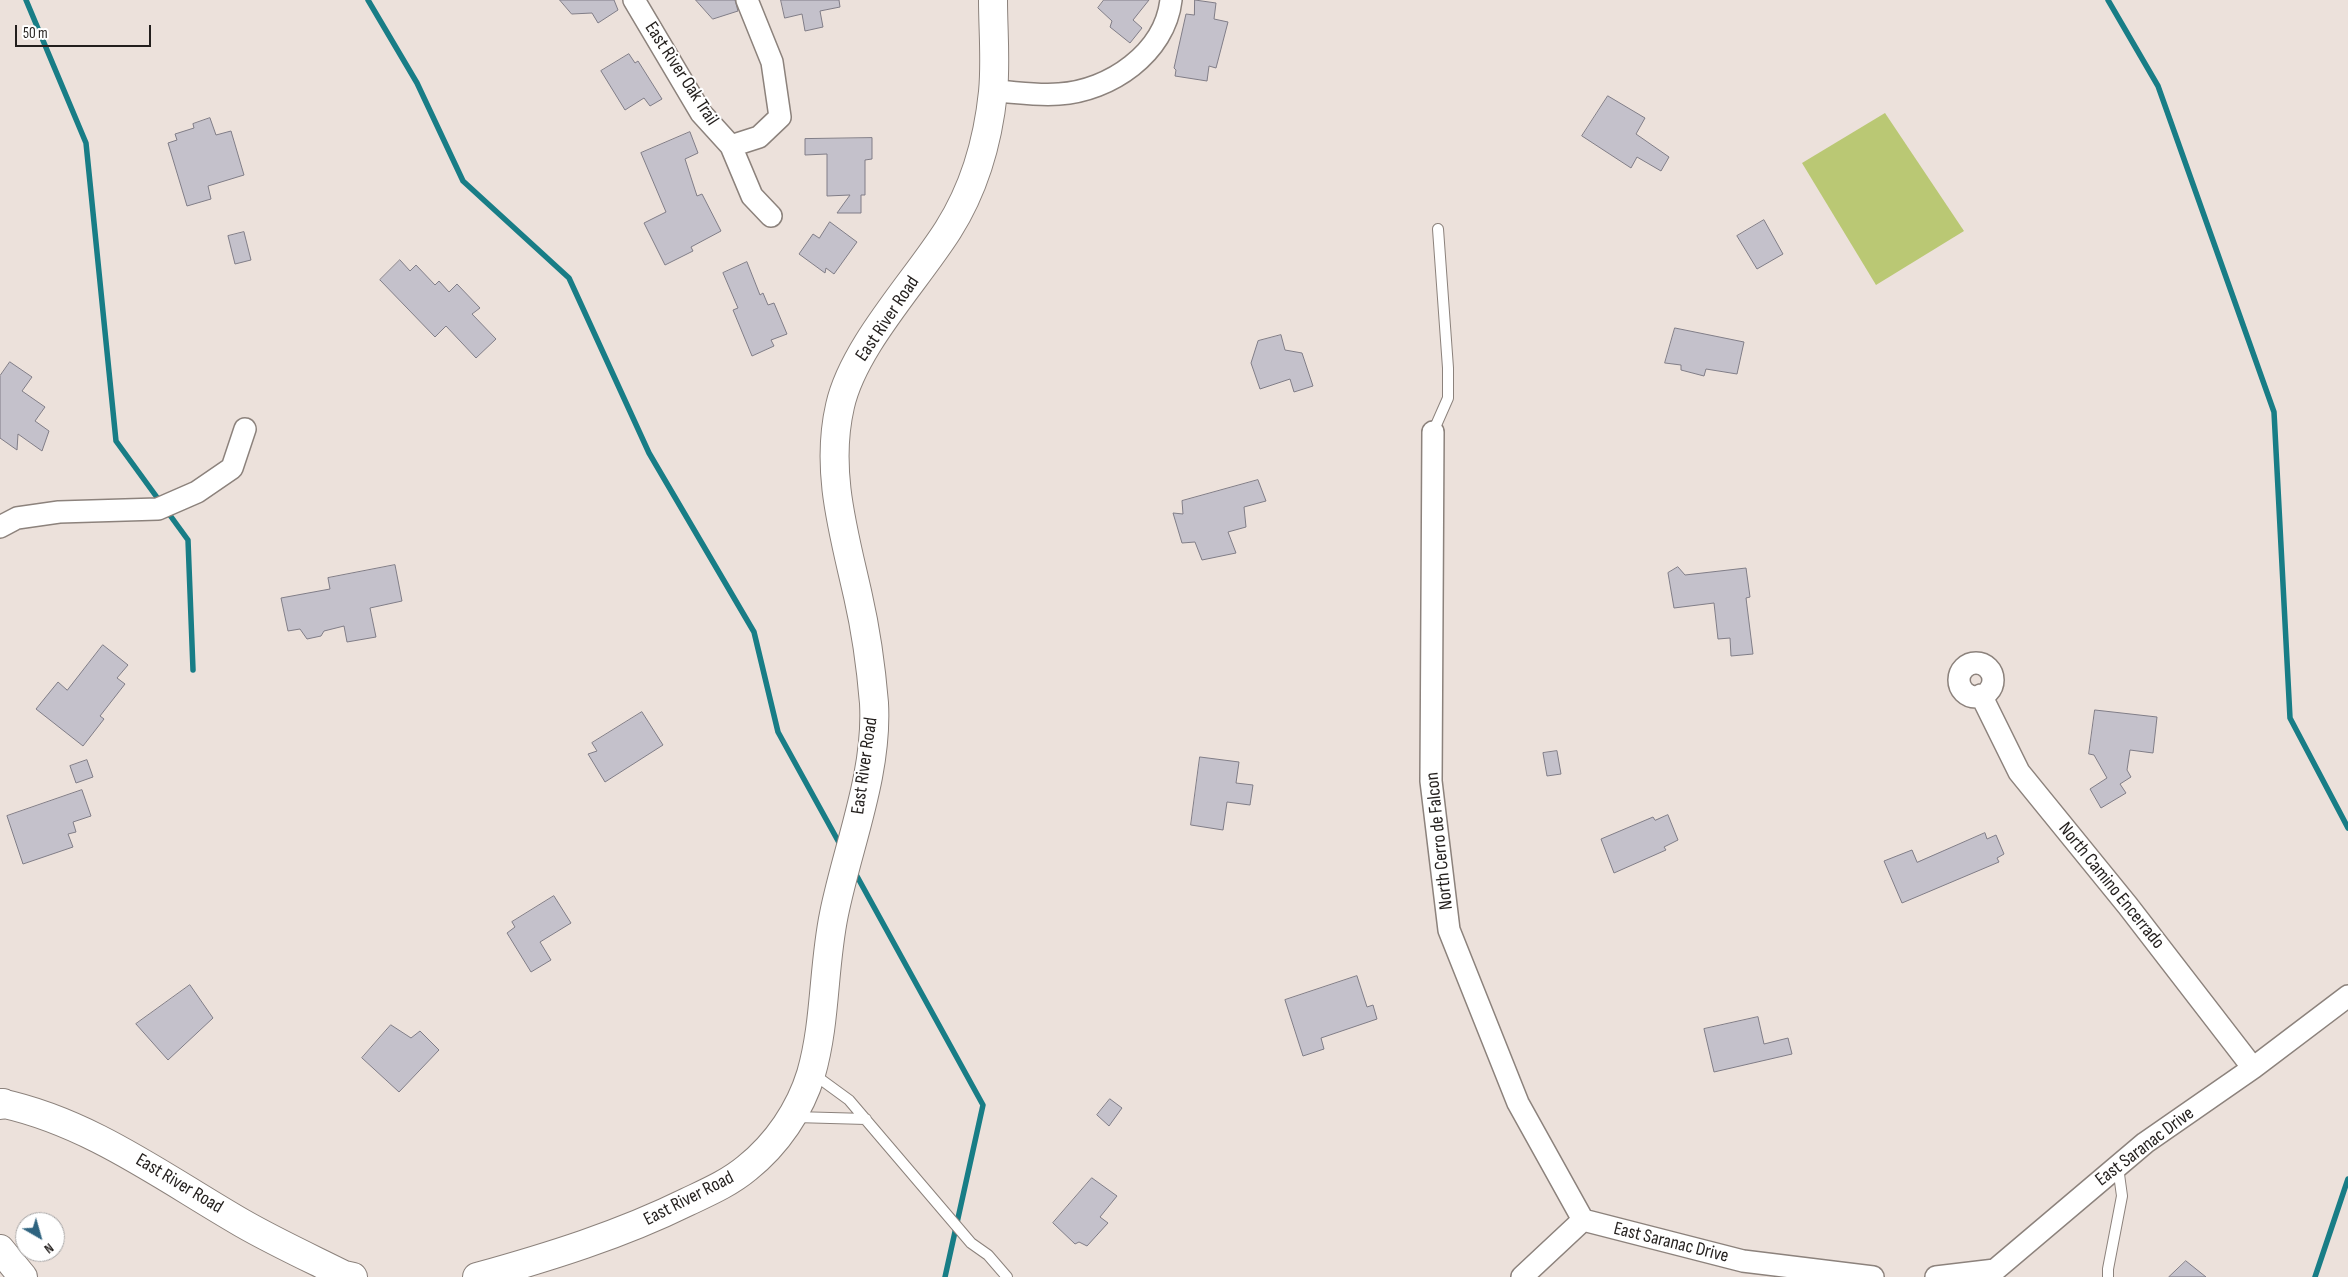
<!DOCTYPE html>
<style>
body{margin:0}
#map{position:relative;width:2348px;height:1277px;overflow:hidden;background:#ece1db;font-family:"Sofia Sans Condensed",sans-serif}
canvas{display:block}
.north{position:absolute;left:15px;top:1212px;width:50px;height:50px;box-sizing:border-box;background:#fff;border:1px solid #a7a5a5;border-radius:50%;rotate:142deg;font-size:14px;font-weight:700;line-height:20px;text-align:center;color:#231f1d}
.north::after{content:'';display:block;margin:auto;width:18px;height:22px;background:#2e637f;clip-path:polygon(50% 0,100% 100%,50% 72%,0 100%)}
.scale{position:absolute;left:15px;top:25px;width:136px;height:22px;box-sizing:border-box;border:2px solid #231f1d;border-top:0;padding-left:6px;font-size:15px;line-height:18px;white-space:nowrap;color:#231f1d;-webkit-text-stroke:4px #fff;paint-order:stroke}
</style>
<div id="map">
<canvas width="2348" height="1277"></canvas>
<div class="north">N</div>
<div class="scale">50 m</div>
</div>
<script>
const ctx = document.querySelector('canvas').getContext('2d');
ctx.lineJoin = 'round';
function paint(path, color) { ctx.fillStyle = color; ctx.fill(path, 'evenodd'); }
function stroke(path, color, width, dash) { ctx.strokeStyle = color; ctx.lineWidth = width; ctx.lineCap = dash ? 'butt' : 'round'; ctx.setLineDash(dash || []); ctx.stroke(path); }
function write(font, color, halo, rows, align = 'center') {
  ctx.font = font + ' "Sofia Sans Condensed",sans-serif'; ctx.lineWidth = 4; ctx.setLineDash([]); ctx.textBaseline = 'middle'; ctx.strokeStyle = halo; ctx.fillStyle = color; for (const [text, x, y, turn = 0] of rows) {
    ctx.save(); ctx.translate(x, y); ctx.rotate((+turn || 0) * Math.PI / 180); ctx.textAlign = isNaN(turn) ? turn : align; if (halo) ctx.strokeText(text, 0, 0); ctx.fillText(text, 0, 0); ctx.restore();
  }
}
paint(new Path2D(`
 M 1885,113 L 1964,231 L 1876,285 L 1802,163 Z`), '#bac874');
stroke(new Path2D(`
 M 26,0 L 86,143 L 116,441 L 188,540 L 193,670
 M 368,0 L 417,83 L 463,181 L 569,278 L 649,453 L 754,632 L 778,732 L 842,848
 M 2108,0 L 2158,86 L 2274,412 L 2290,718 L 2348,828
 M 853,869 L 983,1105 L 945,1277
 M 2315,1277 L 2348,1179`), '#187d86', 5.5);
const building = new Path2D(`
 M 560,0 L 614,0 L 618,10 L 598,23 L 592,13 L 572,14 Z
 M 696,0 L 735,0 L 738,11 L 713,19 Z
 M 781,0 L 839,0 L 840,7 L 820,11 L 823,27 L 805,31 L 802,14 L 785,18 Z
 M 1104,0 L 1149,0 L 1133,20 L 1142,28 L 1130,43 L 1110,27 L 1112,21 L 1098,8 Z
 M 1195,0 L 1216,3 L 1214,19 L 1228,22 L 1216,68 L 1209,66 L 1207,81 L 1175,76 L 1176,70 L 1174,68 L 1186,14 L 1194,15 Z
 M 629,54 L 635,63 L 638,61 L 662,99 L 650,106 L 644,98 L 625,110 L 601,71 Z
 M 1608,96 L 1645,118 L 1636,134 L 1669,157 L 1661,171 L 1637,157 L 1631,168 L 1582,136 Z
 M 210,118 L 216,135 L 231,131 L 244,175 L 208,186 L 211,199 L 187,206 L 168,143 L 177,140 L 175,134 L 194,128 L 193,124 Z
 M 690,132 L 698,153 L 685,159 L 697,196 L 702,194 L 721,231 L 691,247 L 693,251 L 665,265 L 644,223 L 666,212 L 641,153 Z
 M 872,138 L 872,159 L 865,160 L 865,195 L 861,195 L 861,213 L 837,213 L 850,195 L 827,196 L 827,154 L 805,155 L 805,139 Z
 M 1764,220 L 1783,254 L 1757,269 L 1737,236 Z
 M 830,222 L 857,242 L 834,274 L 826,268 L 825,273 L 799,254 L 813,234 L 819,238 Z
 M 244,232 L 251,260 L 235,264 L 228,236 Z
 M 400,260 L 410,271 L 416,265 L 435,285 L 439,281 L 449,292 L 457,284 L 480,308 L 472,314 L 496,339 L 476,358 L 446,326 L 435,337 L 380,280 Z
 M 747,262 L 760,295 L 763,293 L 768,305 L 774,303 L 787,334 L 771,340 L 774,346 L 752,356 L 733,310 L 738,308 L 723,273 Z
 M 1675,328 L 1744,342 L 1737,374 L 1706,369 L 1704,376 L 1681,370 L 1681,365 L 1665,363 Z
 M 1281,335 L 1285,350 L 1302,353 L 1313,386 L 1294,392 L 1290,379 L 1260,389 L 1251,363 L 1258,341 Z
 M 10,362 L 32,377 L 22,391 L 45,407 L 35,421 L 49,431 L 42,451 L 18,434 L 17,450 L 0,438 L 0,376 Z
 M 1258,480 L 1266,501 L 1244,507 L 1246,527 L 1228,532 L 1236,553 L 1202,560 L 1195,542 L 1182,543 L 1173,513 L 1183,514 L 1182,501 Z
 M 395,565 L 402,601 L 370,608 L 376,637 L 347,642 L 344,626 L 324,631 L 321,636 L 307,639 L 300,629 L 288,631 L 281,598 L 330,589 L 328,578 Z
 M 1678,567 L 1685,575 L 1746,568 L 1750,597 L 1746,598 L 1753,654 L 1731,656 L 1730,638 L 1718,639 L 1714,603 L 1674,608 L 1668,573 Z
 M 103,645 L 128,665 L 117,678 L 125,684 L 100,716 L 104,719 L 83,746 L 36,709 L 58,682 L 67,690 Z
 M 2095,710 L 2157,717 L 2153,753 L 2130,750 L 2127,770 L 2131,777 L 2120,784 L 2126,793 L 2101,808 L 2090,789 L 2107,778 L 2094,755 L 2089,754 Z
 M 642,712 L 663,745 L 605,782 L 588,754 L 597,751 L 592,743 Z
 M 1557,751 L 1561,774 L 1547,776 L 1543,753 Z
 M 1200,757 L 1239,762 L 1236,783 L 1253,785 L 1250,805 L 1227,802 L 1223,830 L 1191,825 Z
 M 87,760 L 93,777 L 76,783 L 70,766 Z
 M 82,790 L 91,816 L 73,822 L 76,832 L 68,834 L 73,847 L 23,864 L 7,816 Z
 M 1668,815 L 1678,840 L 1664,847 L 1666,850 L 1614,873 L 1601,839 L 1653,817 L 1655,820 Z
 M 1985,833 L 1987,839 L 1996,835 L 2004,854 L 1997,858 L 1999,862 L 1902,903 L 1884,861 L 1912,850 L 1917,862 Z
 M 554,896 L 571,923 L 540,942 L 551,960 L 531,972 L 507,933 L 515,927 L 512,922 Z
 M 1357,976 L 1367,1007 L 1373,1005 L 1377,1019 L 1321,1038 L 1324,1049 L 1303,1056 L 1285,1000 Z
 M 190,985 L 213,1018 L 168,1060 L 136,1024 Z
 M 1758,1017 L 1764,1044 L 1788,1038 L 1792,1054 L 1714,1072 L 1704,1029 Z
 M 391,1025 L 411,1038 L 420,1031 L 439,1050 L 399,1092 L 362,1058 Z
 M 1110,1099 L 1122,1108 L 1109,1126 L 1097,1115 Z
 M 1092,1178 L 1117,1196 L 1100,1217 L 1108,1223 L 1087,1246 L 1079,1242 L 1075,1244 L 1053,1223 Z
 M 2186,1261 L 2206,1277 L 2169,1277 Z`);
paint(building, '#c4c1cb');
stroke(building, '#807d87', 1);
const lane = new Path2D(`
 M 1433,432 L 1448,398 L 1448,368 L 1438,229
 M 812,1073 L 849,1100 L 971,1243 L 988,1255 L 1007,1277
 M 795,1117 L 866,1119
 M 2108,1277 L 2108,1269 L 2122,1196 L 2118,1167`);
const street = new Path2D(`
 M 634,0 L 701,113 L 731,146 L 759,137 L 780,117 L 772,62 L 747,0
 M 994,91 C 1015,92 1038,96 1059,94 C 1110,91 1165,53 1171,0
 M 731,146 L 752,196 L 771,216
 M 1433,432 L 1431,781 L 1449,930 L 1518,1103 L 1583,1220
 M 0,527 L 17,518 L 59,512 L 158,509 L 197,492 L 232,468 L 245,429
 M1959 680a17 17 0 1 1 34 0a17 17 0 1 1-34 0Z
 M 1981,695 L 2019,772 L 2128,906 L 2253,1068
 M 1522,1277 L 1583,1220 L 1743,1261 L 1873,1277
 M 1936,1277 L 1995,1270 L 2145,1143 L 2253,1068 L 2348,996`);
const secondary = new Path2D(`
 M 0,1103 C 90,1122 164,1178 242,1223 C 275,1242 310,1258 344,1275 L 353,1277
 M 477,1277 C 549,1257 620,1235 687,1202 C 708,1192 729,1183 747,1168 C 777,1144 800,1110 811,1074 C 826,1022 823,967 834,914 C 848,845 878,774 874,703 C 871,667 866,631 858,596 C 844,533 825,471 840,406 C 853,347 915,282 948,230 C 974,189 988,141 993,92 C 996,62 993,30 993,0`);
const primary = new Path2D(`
 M 0,1105 L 3,1103
 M 0,1249 L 23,1277`);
stroke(lane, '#8c827c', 12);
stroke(street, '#8c827c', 24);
stroke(secondary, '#8c827c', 30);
stroke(primary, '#8c827c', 30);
stroke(lane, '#fff', 10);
stroke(street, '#fff', 21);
stroke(secondary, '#fff', 28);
stroke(primary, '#fff', 28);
write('19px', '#231f1d', '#fff', [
 ["East River Oak Trail",681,74,57],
 ["East River Road",888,319,-56],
 ["East River Road",865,766,-82],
 ["North Cerro de Falcon",1440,841,-96],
 ["North Camino Encerrado",2111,886,51],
 ["East Saranac Drive",2145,1147,-37],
 ["East River Road",179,1184,31],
 ["East River Road",689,1199,-27],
 ["East Saranac Drive",1671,1243,14]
]);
</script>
